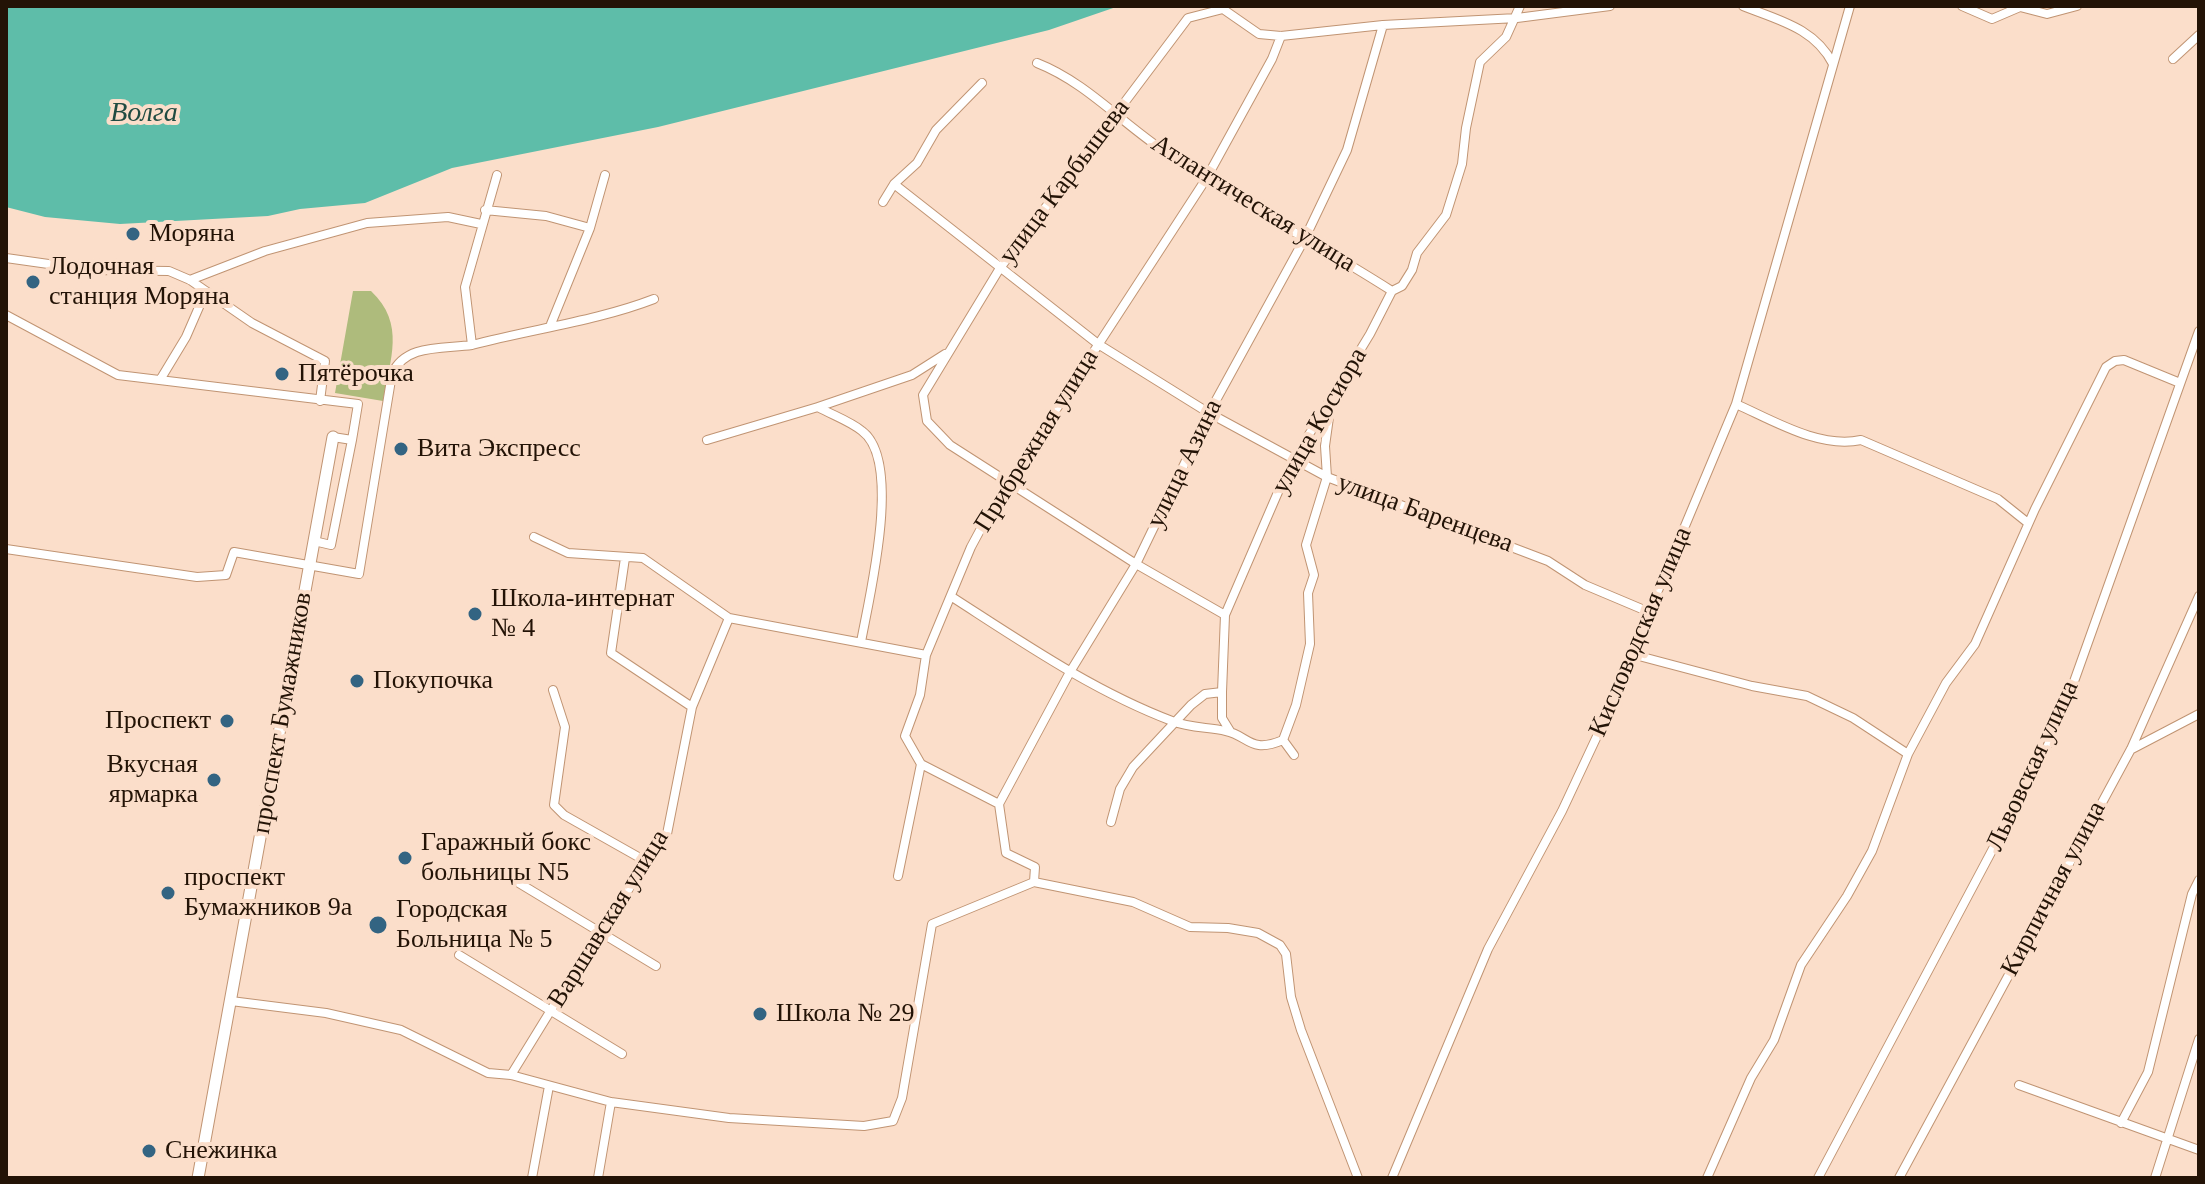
<!DOCTYPE html>
<meta charset="utf-8">
<style>
body{margin:0}
#map{position:relative;width:2205px;height:1184px;overflow:hidden;background:#fbdeca;font-family:"Times New Roman",serif}
canvas{display:block}
.frame{position:absolute;inset:0;border:8px solid #231306;pointer-events:none}
</style>
<div id="map">
<canvas width="2205" height="1184"></canvas>
<div class="frame"></div>
</div>
<script>
const ctx = document.querySelector('canvas').getContext('2d');
ctx.lineJoin = 'round';
function paint(path, color) { ctx.fillStyle = color; ctx.fill(path, 'evenodd'); }
function stroke(path, color, width, dash) { ctx.strokeStyle = color; ctx.lineWidth = width; ctx.lineCap = dash ? 'butt' : 'round'; ctx.setLineDash(dash || []); ctx.stroke(path); }
function write(font, color, halo, rows, align = 'center') {
  ctx.font = font + ' "Times New Roman",serif'; ctx.lineWidth = 8; ctx.setLineDash([]); ctx.textBaseline = 'middle'; ctx.strokeStyle = halo; ctx.fillStyle = color; for (const [text, x, y, turn = 0] of rows) {
    ctx.save(); ctx.translate(x, y); ctx.rotate((+turn || 0) * Math.PI / 180); ctx.textAlign = isNaN(turn) ? turn : align; if (halo) ctx.strokeText(text, 0, 0); ctx.fillText(text, 0, 0); ctx.restore();
  }
}
paint(new Path2D(`
 M 353,291 L 371,291 C 406,324 390,359 383,401 L 335,393 Z`), '#aebb7c');
paint(new Path2D(`
 M 6,6 L 1119,6 L 1049,30 L 658,127 L 452,168 L 365,203 L 300,209 L 268,216 L 120,224 L 45,217 L 6,207 Z`), '#5ebda9');
const street = new Path2D(`
 M 1743,6 C 1778,20 1815,28 1833,64
 M 1962,6 L 1992,19 L 2020,7 L 2047,14 L 2077,6
 M 2173,59 L 2199,35
 M 1037,63 C 1083,81 1117,118 1157,146 C 1232,199 1314,241 1392,291
 M 894,184 L 1098,344 L 1209,413 L 1327,477 L 1548,561 L 1585,585 L 1649,612
 M 883,202 L 894,184 L 917,163 L 936,130 L 982,83
 M 485,210 L 546,216 L 590,228
 M 6,258 L 91,270 L 169,271 L 190,280 L 252,323 L 325,361 L 320,401
 M 190,280 L 265,251 L 367,223 L 448,217 L 481,224
 M 6,315 L 118,375 L 358,404 L 352,440 L 333,437
 M 551,324 L 590,228 L 605,175
 M 472,345 C 532,329 597,321 654,299
 M 160,380 L 186,337 L 206,291
 M 1736,404 C 1774,421 1820,449 1861,440 L 1998,499 L 2028,523
 M 818,407 L 912,375 L 945,354
 M 707,440 L 818,407 C 832,415 850,421 862,431 C 903,461 869,598 861,642
 M 534,537 L 568,553 L 643,558 L 729,618 L 926,655
 M 314,541 L 331,545 L 352,440
 M 6,549 L 197,577 L 226,575 L 234,552 L 359,574 L 392,374 C 405,344 442,349 472,345 L 465,287 L 497,175
 M 625,558 L 611,653 L 692,707
 M 952,597 C 1022,642 1093,691 1172,721 C 1190,728 1208,727 1226,731 C 1249,736 1250,754 1283,740
 M 1225,615 L 1136,564 L 950,445 L 927,421 L 923,395 L 1000,268 L 1188,18 L 1223,9 L 1259,34 L 1281,36 L 1383,25 L 1517,18 L 1610,6
 M 1635,655 L 1752,686 L 1807,696 L 1853,718 L 1908,754
 M 553,690 L 565,727 L 554,805 L 564,815 L 649,863
 M 1222,692 L 1222,718 L 1230,731
 M 2132,749 L 2199,714
 M 1294,755 L 1283,740 L 1296,705 L 1310,644 L 1308,593 L 1314,575 L 1306,545 L 1327,477 L 1325,446 L 1331,403
 M 921,764 L 999,804
 M 1111,822 L 1120,789 L 1133,767 L 1191,705 L 1205,694 L 1222,692 L 1225,615 L 1288,469 L 1370,334 L 1392,291 L 1402,286 L 1412,270 L 1417,253 L 1446,215 L 1462,164 L 1466,128 L 1480,62 L 1506,37 L 1520,6
 M 504,874 L 656,966
 M 898,876 L 921,764 L 905,736 L 920,695 L 926,655 L 971,547 L 992,508 L 1206,179 L 1272,59 L 1281,36
 M 1034,882 L 1035,867 L 1006,853 L 999,804 L 1070,672 L 1136,564 L 1209,413 L 1305,238 L 1347,150 L 1383,25
 M 459,955 L 622,1054
 M 231,1001 L 326,1013 L 401,1030 L 488,1073 L 511,1075 L 611,1102 L 729,1118 L 864,1126 L 893,1121 L 902,1098 L 932,924 L 1034,882 L 1133,902 L 1190,927 L 1228,928 L 1258,933 L 1280,945 L 1286,954 L 1291,997 L 1301,1030 L 1358,1178
 M 511,1075 L 599,932 L 667,834 L 692,707 L 729,618
 M 2019,1085 L 2199,1150
 M 2121,1123 L 2148,1072 L 2192,894 L 2199,880
 M 532,1178 L 549,1086
 M 598,1178 L 611,1102
 M 1392,1178 L 1488,949 L 1562,811 L 1635,655 L 1649,612 L 1736,404 L 1850,6
 M 1707,1178 L 1751,1078 L 1774,1040 L 1801,965 L 1847,896 L 1872,851 L 1908,754 L 1946,683 L 1975,644 L 2035,509 L 2106,367 L 2115,361 L 2124,360 L 2180,383
 M 1818,1178 L 2047,747 L 2066,704 L 2199,331
 M 1899,1178 L 2131,749 L 2199,596
 M 2155,1178 L 2199,1039`);
const secondary = new Path2D(`
 M 198,1178 L 333,437`);
stroke(street, '#c09473', 10);
stroke(secondary, '#c09473', 13);
stroke(street, '#fff', 8);
stroke(secondary, '#fff', 11);
for (const [x, y, r, color] of [
 [133,234,8,"#336482"],
 [33,282,8,"#336482"],
 [282,374,8,"#336482"],
 [401,449,8,"#336482"],
 [475,614,8,"#336482"],
 [357,681,8,"#336482"],
 [227,721,8,"#336482"],
 [214,780,8,"#336482"],
 [405,858,8,"#336482"],
 [168,893,8,"#336482"],
 [378,925,10,"#336482"],
 [760,1014,8,"#336482"],
 [149,1151,8,"#336482"]
]) { const dot = new Path2D(); dot.arc(x, y, r, 0, 2 * Math.PI); ctx.fillStyle = color; ctx.fill(dot); stroke(dot, '#fbdeca', 3); }
write('26px', '#231306', '#fbdeca', [
 ["улица Карбышева",1065,182,-53],
 ["Атлантическая улица",1253,204,32],
 ["улица Косиора",1320,421,-60],
 ["Прибрежная улица",1037,441,-58],
 ["улица Азина",1185,464,-64],
 ["улица Баренцева",1425,514,20],
 ["Кисловодская улица",1641,632,-67],
 ["проспект Бумажников",283,713,-80],
 ["Львовская улица",2033,766,-65],
 ["Кирпичная улица",2054,889,-62],
 ["Варшавская улица",609,919,-58]
]);
write('26px', '#231306', '#fbdeca', [
 ["Моряна",149,234],
 ["Лодочная",49,267],
 ["станция Моряна",49,297],
 ["Пятёрочка",298,374],
 ["Вита Экспресс",417,449],
 ["Школа-интернат",491,599],
 ["№ 4",491,629],
 ["Покупочка",373,681],
 ["Проспект",211,721,"right"],
 ["Вкусная",198,765,"right"],
 ["ярмарка",198,795,"right"],
 ["Гаражный бокс",421,843],
 ["больницы N5",421,873],
 ["проспект",184,878],
 ["Бумажников 9а",184,908],
 ["Городская",396,910],
 ["Больница № 5",396,940],
 ["Школа № 29",776,1014],
 ["Снежинка",165,1151]
], 'left');
write('italic 28px', '#204b42', '#fbdeca', [
 ["Волга",144,114]
]);
</script>
